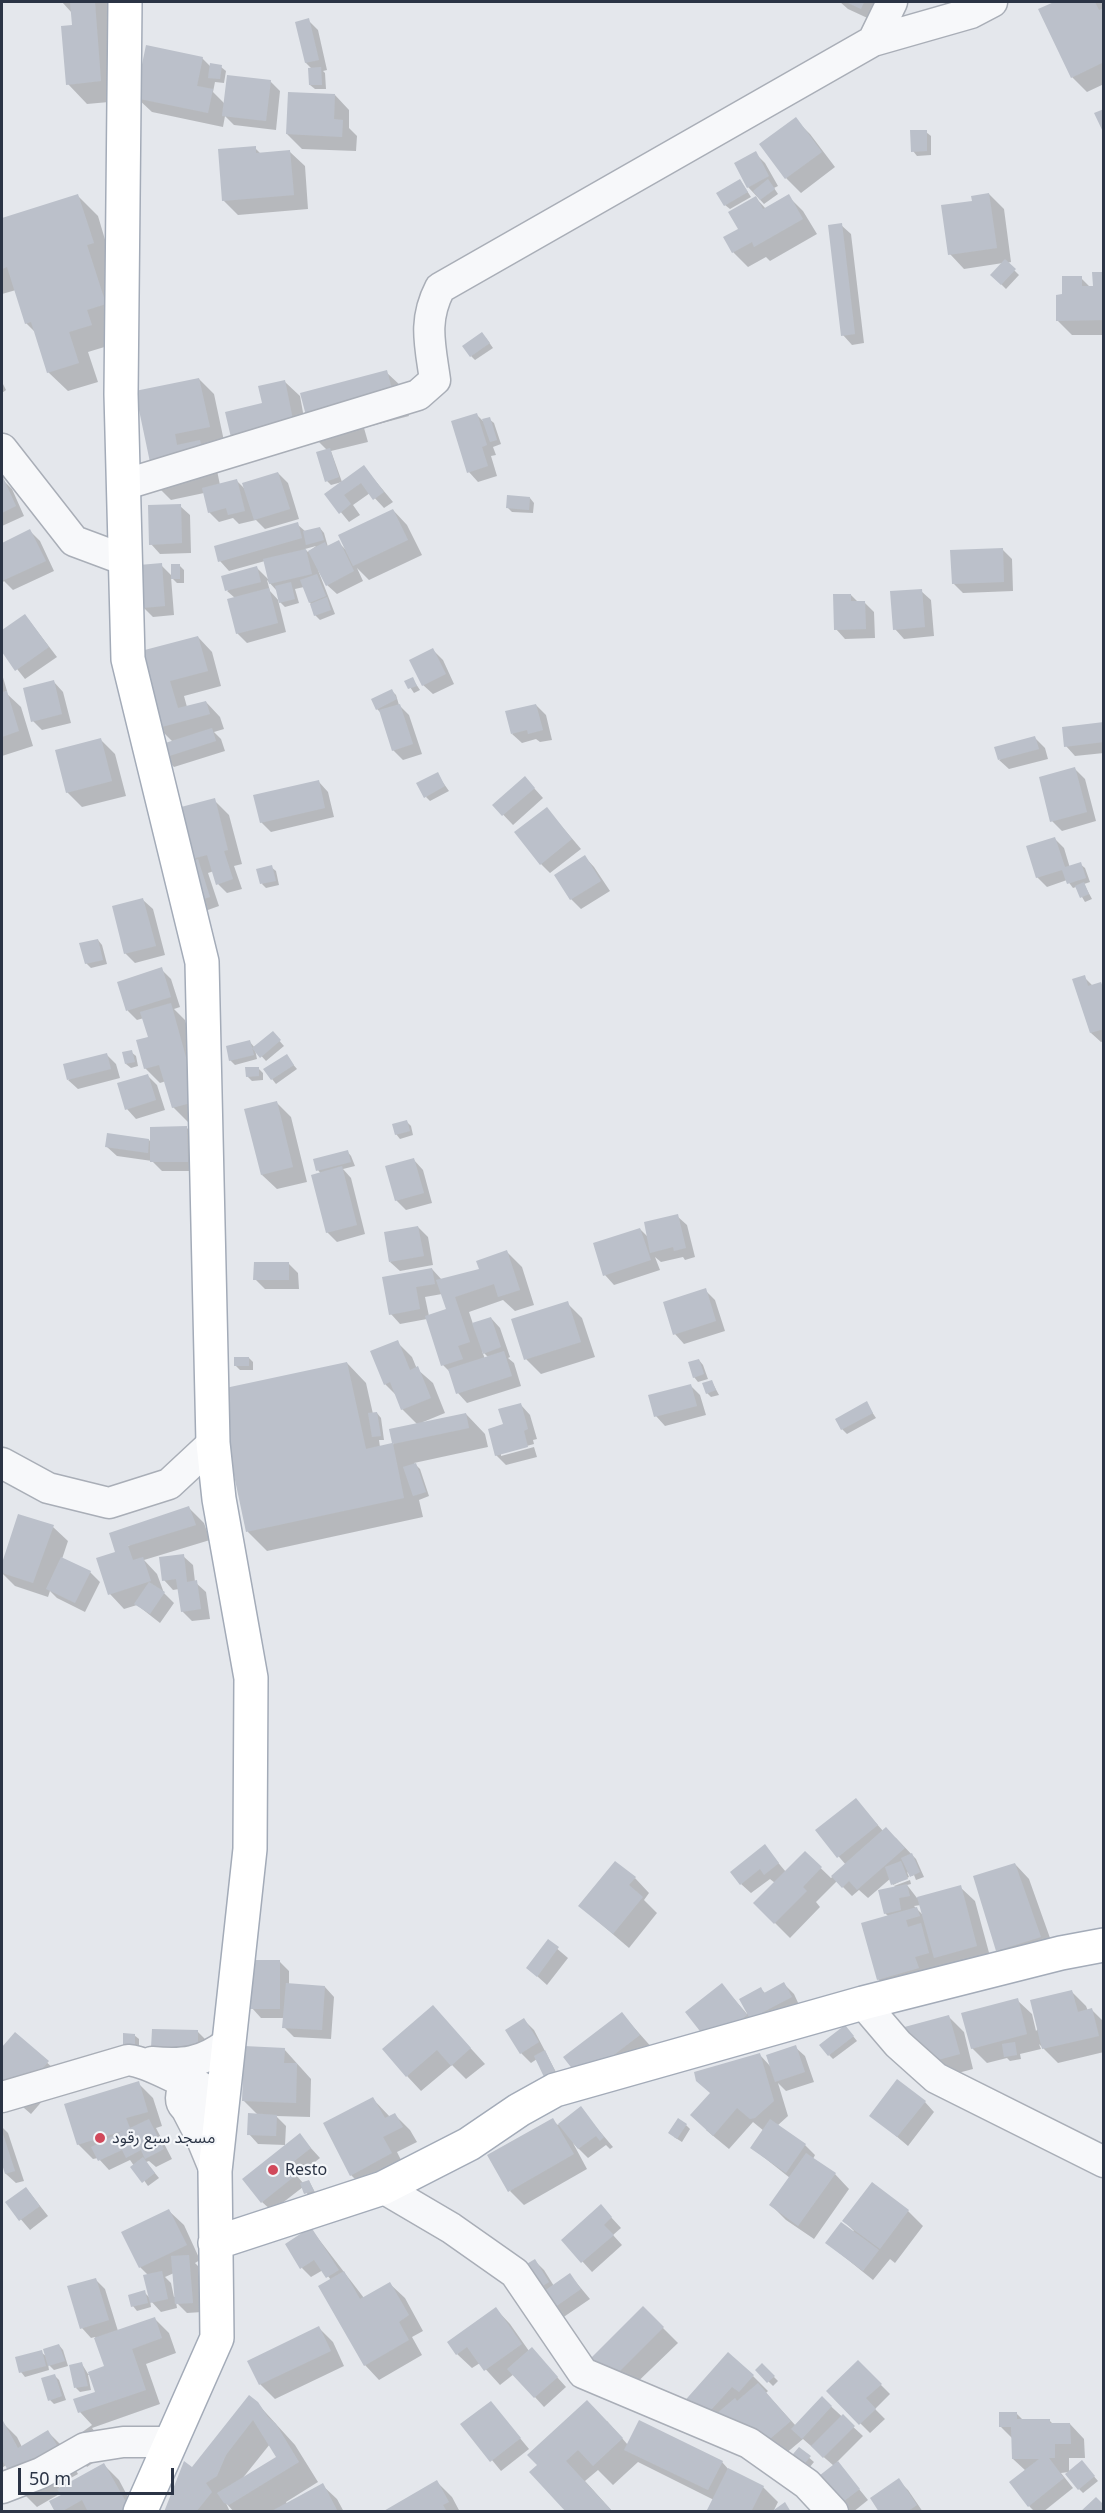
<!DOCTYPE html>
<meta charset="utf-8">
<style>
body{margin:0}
#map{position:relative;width:1105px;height:2513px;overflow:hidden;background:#e4e7ec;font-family:"Noto Sans",sans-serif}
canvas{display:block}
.frame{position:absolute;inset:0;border:3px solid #2b3445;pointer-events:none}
.scale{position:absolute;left:18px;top:2468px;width:156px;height:27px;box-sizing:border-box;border:3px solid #2b3445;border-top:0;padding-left:8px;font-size:18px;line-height:21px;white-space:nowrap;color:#2b3445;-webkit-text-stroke:4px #f4f6f9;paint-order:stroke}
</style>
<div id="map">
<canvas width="1105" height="2513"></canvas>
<div class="frame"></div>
<div class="scale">50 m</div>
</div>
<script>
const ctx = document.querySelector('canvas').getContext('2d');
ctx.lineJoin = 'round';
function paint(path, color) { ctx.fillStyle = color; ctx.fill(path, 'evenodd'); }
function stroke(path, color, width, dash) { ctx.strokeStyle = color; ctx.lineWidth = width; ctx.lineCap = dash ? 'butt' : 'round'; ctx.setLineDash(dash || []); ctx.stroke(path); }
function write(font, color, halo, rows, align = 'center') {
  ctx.font = font + ' "Noto Sans","Noto Sans Arabic",sans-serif'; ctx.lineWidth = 4.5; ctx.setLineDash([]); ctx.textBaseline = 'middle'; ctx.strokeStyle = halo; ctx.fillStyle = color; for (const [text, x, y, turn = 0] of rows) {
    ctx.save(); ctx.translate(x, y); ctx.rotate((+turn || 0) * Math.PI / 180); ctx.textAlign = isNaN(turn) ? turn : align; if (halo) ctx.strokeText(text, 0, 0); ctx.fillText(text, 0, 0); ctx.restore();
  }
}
paint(new Path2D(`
 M 62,2 L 112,2 L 120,101 L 87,104 L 68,84 L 73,27 L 72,13 Z
 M 840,2 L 886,2 L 876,22 L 848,9 Z
 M 944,2 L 994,2 L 948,9 Z
 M 1057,2 L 1101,2 L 1104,6 L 1104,84 L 1087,92 L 1072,77 L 1040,9 Z
 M 308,20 L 318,30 L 327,70 L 323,71 L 325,73 L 326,89 L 315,89 L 310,85 L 312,69 L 306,63 Z
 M 202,58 L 211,67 L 221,67 L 226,71 L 224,83 L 215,82 L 213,92 L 225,104 L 270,81 L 280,91 L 276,130 L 234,125 L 225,116 L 223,127 L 152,112 L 137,98 Z
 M 335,95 L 349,110 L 349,128 L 357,136 L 356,151 L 302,149 L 287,134 Z
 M 795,119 L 810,134 L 835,167 L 801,193 L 786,178 Z
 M 926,132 L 931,136 L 931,155 L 917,156 L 913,151 Z
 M 255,148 L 261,154 L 290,152 L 305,166 L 308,209 L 238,215 L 223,200 Z
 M 755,153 L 765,163 L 778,186 L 774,188 L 778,194 L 764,204 L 748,187 Z
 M 740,180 L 751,197 L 730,209 L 725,205 Z
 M 989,194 L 1004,209 L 1011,262 L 1007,263 L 1019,275 L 1006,289 L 992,275 L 1003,263 L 964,269 L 950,254 L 973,202 Z
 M 78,196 L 98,216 L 112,263 L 111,345 L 88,352 L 98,382 L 68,391 L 48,372 L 36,333 L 26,323 L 16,290 L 2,294 L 2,220 Z
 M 788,196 L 803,211 L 817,234 L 770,261 L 766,257 L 748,267 L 733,252 L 740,229 L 756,198 L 766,209 Z
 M 841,225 L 851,234 L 864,343 L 852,345 L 843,335 Z
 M 1104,274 L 1104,335 L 1072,335 L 1057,320 L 1064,296 L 1081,278 L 1091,288 L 1094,288 Z
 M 486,338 L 493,348 L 475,360 L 471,356 Z
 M 386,372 L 401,386 L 409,416 L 364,428 L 368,442 L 331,451 L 342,482 L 331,485 L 327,481 L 327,450 L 314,437 Z
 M 199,379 L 214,394 L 224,441 L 214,456 L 220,485 L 237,481 L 247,491 L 278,473 L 288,483 L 299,519 L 265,529 L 256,520 L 239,524 L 233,518 L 219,522 L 209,512 L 204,493 L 171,500 L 156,485 L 137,392 Z
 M 2,382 L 6,390 L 2,393 Z
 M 285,382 L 300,396 L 309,445 L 249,460 L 264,404 Z
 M 477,415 L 483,421 L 489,419 L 494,423 L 501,444 L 493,447 L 496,455 L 491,456 L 497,476 L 478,482 L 469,472 Z
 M 364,467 L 393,502 L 384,508 L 370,493 L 353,505 L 360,515 L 349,522 L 326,494 Z
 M 2,474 L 4,478 L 2,479 L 12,489 L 24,516 L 2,526 Z
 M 530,498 L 534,503 L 533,513 L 512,512 L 507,507 Z
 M 180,506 L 190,515 L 191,553 L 160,554 L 151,544 Z
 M 393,510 L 407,525 L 422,555 L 369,580 L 357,568 L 363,581 L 337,594 L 327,585 L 318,570 L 335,614 L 320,620 L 315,615 L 304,587 L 295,589 L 299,603 L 285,607 L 278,600 L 286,632 L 247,643 L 237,633 L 235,598 L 227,591 L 257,568 L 270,581 L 265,561 L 229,571 L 220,561 L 297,524 L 306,532 L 320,528 L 324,533 L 328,547 L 338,542 L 346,550 ZM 316,546 L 308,552 L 305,549 ZM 267,580 L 277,591 L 280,602 L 270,591 Z
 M 30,531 L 40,541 L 54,571 L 13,590 L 4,581 L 2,583 L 2,545 Z
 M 1003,550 L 1012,559 L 1013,591 L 963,593 L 953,583 Z
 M 161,565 L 172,576 L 179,565 L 184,570 L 184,583 L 177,583 L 171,577 L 174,615 L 153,617 L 143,607 Z
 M 921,591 L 931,600 L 934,636 L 904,639 L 895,629 Z
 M 851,595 L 858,602 L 864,602 L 874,612 L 875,638 L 845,639 L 836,629 Z
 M 25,615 L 57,657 L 25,679 L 2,650 L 2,632 Z
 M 198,637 L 212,652 L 221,686 L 184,696 L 187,707 L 206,702 L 220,717 L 224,729 L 214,732 L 221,739 L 225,751 L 174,767 L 164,757 L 173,742 L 159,728 L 139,653 Z
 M 433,650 L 443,660 L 454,684 L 433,694 L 423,685 Z
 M 2,674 L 7,691 L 5,692 L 21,707 L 33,746 L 2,756 Z
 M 412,678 L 420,690 L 414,693 L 406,681 Z
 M 54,682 L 63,692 L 71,723 L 42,730 L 33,721 Z
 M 392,691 L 396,695 L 399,705 L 409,715 L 422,754 L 403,760 L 393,750 L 381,713 L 377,709 Z
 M 536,705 L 546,715 L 552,740 L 540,742 L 536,739 L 522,743 L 512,734 Z
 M 1104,723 L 1104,753 L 1075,756 L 1066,746 Z
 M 1035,738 L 1045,748 L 1048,759 L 1009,769 L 999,760 Z
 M 100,739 L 115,754 L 126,796 L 82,807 L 67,792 Z
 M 1075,769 L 1085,779 L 1096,821 L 1062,831 L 1052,821 Z
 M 437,774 L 449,791 L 430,801 L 426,797 Z
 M 319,782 L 328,792 L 334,817 L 271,832 L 261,822 Z
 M 534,788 L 543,798 L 513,825 L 494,805 Z
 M 214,800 L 229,815 L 242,864 L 234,866 L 242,889 L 227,893 L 218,884 L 214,871 L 208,873 L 219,906 L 205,911 L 183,863 Z
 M 547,809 L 581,849 L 550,873 L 541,864 Z
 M 1055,839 L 1064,848 L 1070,868 L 1080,864 L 1085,868 L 1090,882 L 1084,884 L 1092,899 L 1085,902 L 1076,887 L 1073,888 L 1067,880 L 1047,887 L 1037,877 Z
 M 585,857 L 594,867 L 610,891 L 581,909 L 571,899 L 556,875 Z
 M 271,867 L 276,871 L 279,885 L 266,888 L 262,884 Z
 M 143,900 L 153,909 L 165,955 L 135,963 L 125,953 Z
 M 98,940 L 102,945 L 107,964 L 91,968 L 86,963 Z
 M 161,969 L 171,979 L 180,1007 L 174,1009 L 185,1020 L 212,1116 L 188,1122 L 173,1107 L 166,1081 L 160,1083 L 145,1068 L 149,1038 L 144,1018 L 137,1020 L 128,1011 L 119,983 Z
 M 1084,977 L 1093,986 L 1100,984 L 1104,987 L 1104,1041 L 1101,1042 L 1091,1033 Z
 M 277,1038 L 284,1046 L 266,1061 L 255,1049 L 257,1059 L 235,1065 L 230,1060 L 250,1042 L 255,1048 Z
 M 131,1052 L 136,1056 L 138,1066 L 131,1068 L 126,1064 Z
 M 106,1054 L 116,1064 L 120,1078 L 78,1089 L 68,1080 Z
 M 286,1056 L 297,1069 L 276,1084 L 272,1079 Z
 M 258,1068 L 263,1073 L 263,1080 L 252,1081 L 247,1076 Z
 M 147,1075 L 157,1085 L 165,1110 L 136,1119 L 127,1109 Z
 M 276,1102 L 291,1117 L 307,1182 L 277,1189 L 262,1175 Z
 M 407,1122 L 411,1126 L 413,1135 L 400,1139 L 396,1134 Z
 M 187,1128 L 196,1138 L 197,1171 L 162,1171 L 152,1161 L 117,1156 L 107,1147 L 149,1140 L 152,1143 Z
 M 347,1151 L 351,1156 L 355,1166 L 343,1169 L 351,1178 L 365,1234 L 337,1242 L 327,1232 L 321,1174 L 318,1170 Z
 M 414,1160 L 423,1170 L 432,1203 L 406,1210 L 396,1200 Z
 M 677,1216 L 687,1225 L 695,1257 L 685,1260 L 683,1257 L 661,1262 L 655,1257 L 660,1270 L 614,1285 L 605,1275 L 640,1229 L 649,1238 Z
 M 418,1227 L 428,1237 L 433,1265 L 400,1271 L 390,1262 Z
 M 507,1252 L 522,1267 L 534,1305 L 515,1311 L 503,1300 L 469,1312 L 473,1324 L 491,1318 L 500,1328 L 510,1357 L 508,1358 L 514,1363 L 521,1386 L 467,1403 L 458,1393 L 452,1374 L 443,1365 L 427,1319 L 400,1324 L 391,1314 L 432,1269 L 442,1280 L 481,1270 ZM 442,1294 L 447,1310 L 429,1316 L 425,1297 ZM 482,1351 L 489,1358 L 485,1359 Z
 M 289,1264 L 298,1273 L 299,1289 L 265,1289 L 255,1279 Z
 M 705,1290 L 715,1300 L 725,1331 L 684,1344 L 675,1334 Z
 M 567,1303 L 582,1318 L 595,1357 L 541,1374 L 526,1359 Z
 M 397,1342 L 412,1357 L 417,1369 L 433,1383 L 445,1413 L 423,1422 L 423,1424 L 466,1414 L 485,1434 L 488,1447 L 414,1463 L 420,1469 L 429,1496 L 419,1500 L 423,1517 L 267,1551 L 248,1532 L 217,1391 L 347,1363 L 366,1383 L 373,1414 L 377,1413 L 381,1418 L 384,1440 L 379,1440 L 380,1447 L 394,1444 L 391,1431 L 418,1425 L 402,1409 L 397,1396 L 385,1384 Z
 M 249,1358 L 253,1362 L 253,1370 L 240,1370 L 235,1365 Z
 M 699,1360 L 703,1365 L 708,1379 L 698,1382 L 694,1377 Z
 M 712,1382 L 719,1395 L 711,1397 L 707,1393 Z
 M 690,1385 L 700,1395 L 706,1415 L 665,1426 L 656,1416 Z
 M 866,1403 L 876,1418 L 847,1434 L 842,1429 Z
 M 521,1405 L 530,1415 L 537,1439 L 533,1440 L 534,1444 L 501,1453 L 501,1456 L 534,1447 L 537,1457 L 506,1465 L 496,1455 L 504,1425 Z
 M 189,1508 L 204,1523 L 210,1540 L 144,1560 L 157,1574 L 164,1593 L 174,1603 L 160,1623 L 137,1605 L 124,1609 L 110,1594 L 117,1553 Z
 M 19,1516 L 53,1527 L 68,1541 L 62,1559 L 90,1572 L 100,1582 L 85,1612 L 57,1598 L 50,1591 L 48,1597 L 15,1586 L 2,1573 Z
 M 183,1556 L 193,1565 L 195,1582 L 206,1592 L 210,1619 L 192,1621 L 182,1611 L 179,1589 L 173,1590 L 164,1580 Z
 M 856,1800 L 883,1831 L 896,1838 L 916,1859 L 924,1877 L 916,1880 L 914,1875 L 912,1876 L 907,1872 L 909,1877 L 893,1885 L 891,1878 L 868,1898 L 859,1890 L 852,1896 L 837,1881 L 816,1902 L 820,1907 L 790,1938 L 755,1903 L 775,1883 L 770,1879 L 751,1893 L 741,1884 L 764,1846 L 786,1872 L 805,1853 L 831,1878 L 846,1865 L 817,1831 Z
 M 1015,1864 L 1029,1879 L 1055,1952 L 1012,1965 L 998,1950 Z
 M 635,1878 L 649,1893 L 644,1900 L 657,1913 L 629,1948 L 580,1906 Z
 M 910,1880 L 911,1884 L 907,1885 L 917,1898 L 960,1887 L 975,1901 L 991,1960 L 893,1994 L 878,1979 L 888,1916 L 885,1913 L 896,1888 L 894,1886 ZM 921,1905 L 924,1916 L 914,1906 Z
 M 548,1941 L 568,1958 L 547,1985 L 528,1968 Z
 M 280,1962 L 289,1971 L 289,1985 L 325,1987 L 334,1997 L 331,2039 L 294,2037 L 284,2027 L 285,2018 L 261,2018 L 252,2008 Z
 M 784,1984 L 794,1994 L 800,2007 L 721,2052 L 722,1985 L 747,2014 L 761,1989 L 766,1994 Z
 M 1072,1992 L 1086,2006 L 1088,2011 L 1092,2010 L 1104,2022 L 1104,2052 L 1058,2063 L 1039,2044 L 1041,2049 L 1020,2054 L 1021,2059 L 1010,2061 L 1007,2058 L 987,2063 L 972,2048 L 1017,2000 L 1032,2014 L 1036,2031 Z
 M 433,2007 L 485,2064 L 466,2079 L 452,2065 L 421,2091 L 407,2076 Z
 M 622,2014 L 654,2050 L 596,2094 Z
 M 949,2017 L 964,2032 L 973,2069 L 924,2082 Z
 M 524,2020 L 534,2030 L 558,2076 L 550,2080 L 537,2059 L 531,2063 L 521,2053 Z
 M 849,2031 L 857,2041 L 833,2059 L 829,2055 Z
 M 198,2032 L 207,2041 L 129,2061 L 134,2035 L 139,2039 L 139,2049 L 153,2050 Z
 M 15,2034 L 63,2077 L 31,2114 L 2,2089 L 2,2049 Z
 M 795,2047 L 805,2056 L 814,2082 L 786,2091 L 778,2083 L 788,2116 L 777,2126 L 805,2145 L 815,2155 L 813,2159 L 835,2174 L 849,2189 L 814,2239 L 786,2220 L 771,2205 L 790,2178 L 752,2148 L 764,2131 L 753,2122 L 729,2149 L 706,2130 L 760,2055 L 771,2067 Z
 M 284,2049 L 311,2079 L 310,2117 L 276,2116 L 286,2126 L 285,2145 L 258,2144 L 249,2134 L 258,2115 L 243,2100 Z
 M 138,2083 L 153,2098 L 162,2126 L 156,2128 L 172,2159 L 156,2167 L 149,2161 L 146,2162 L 159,2178 L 148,2186 L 130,2160 L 109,2170 L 98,2158 L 93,2159 L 78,2144 Z
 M 373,2099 L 390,2117 L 395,2115 L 410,2130 L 417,2142 L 397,2152 L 405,2168 L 366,2190 L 351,2175 Z
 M 925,2102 L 934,2112 L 908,2146 L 871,2115 Z
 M 580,2108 L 613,2147 L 610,2149 L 606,2145 L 588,2158 L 573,2143 L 587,2169 L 524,2205 L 510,2191 L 552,2120 L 558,2125 Z
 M 686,2125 L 690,2129 L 682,2142 L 674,2137 Z
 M 2,2127 L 8,2133 L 24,2181 L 16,2183 L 6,2174 L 2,2159 Z
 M 299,2135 L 320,2158 L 297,2176 L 303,2183 L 309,2181 L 317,2196 L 310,2198 L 303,2187 L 272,2211 L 262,2202 Z
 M 26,2188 L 48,2216 L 30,2230 L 7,2203 Z
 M 169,2211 L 184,2225 L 200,2260 L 195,2263 L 198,2266 L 202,2312 L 187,2313 L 176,2302 L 177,2308 L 161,2312 L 150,2300 L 151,2307 L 137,2311 L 133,2306 L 144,2292 L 150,2298 L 149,2276 L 140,2267 ZM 174,2273 L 176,2296 L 174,2297 L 171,2283 L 165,2277 Z
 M 908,2211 L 923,2226 L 895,2263 L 890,2259 L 873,2280 L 827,2243 L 854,2231 L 844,2221 Z
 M 610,2216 L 621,2228 L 613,2235 L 622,2245 L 592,2272 L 563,2240 Z
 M 311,2229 L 364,2298 L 390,2284 L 405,2298 L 423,2331 L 412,2337 L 422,2355 L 379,2380 L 365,2365 L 331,2280 L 323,2270 L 311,2277 L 302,2268 Z
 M 535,2261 L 544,2270 L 554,2286 L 570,2275 L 590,2299 L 549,2327 Z
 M 95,2279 L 105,2289 L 118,2331 L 154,2318 L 169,2333 L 176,2353 L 146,2364 L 160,2404 L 92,2428 L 110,2451 L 87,2467 L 67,2443 L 92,2425 L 80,2412 L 96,2393 L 90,2374 L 88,2375 L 91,2390 L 80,2392 L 76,2388 L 82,2364 L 88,2374 L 106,2367 L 95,2337 L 91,2338 L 82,2328 Z
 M 643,2308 L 678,2343 L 625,2394 L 591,2360 Z
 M 496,2309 L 510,2324 L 529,2351 L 541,2359 L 566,2387 L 544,2407 L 514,2374 L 500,2385 L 480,2363 L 472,2368 L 457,2354 Z
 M 319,2328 L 333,2342 L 344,2366 L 275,2399 L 260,2384 Z
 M 59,2345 L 63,2350 L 68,2366 L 54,2370 L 48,2364 L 49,2370 L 25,2377 L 21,2372 L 41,2352 L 47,2357 Z
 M 858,2362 L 890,2394 L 875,2409 L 885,2419 L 870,2433 L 828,2391 Z
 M 762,2365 L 778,2381 L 773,2386 L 757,2370 Z
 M 55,2376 L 59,2380 L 66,2400 L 54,2404 L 50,2400 Z
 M 753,2376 L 768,2391 L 766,2393 L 796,2426 L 822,2398 L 863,2436 L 837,2462 L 868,2500 L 853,2512 L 834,2512 L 834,2466 L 803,2439 L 766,2470 L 683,2405 Z
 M 257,2403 L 295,2445 L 318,2482 L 286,2502 L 287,2504 L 322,2485 L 337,2499 L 344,2512 L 234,2512 L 226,2503 L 230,2512 L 166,2512 L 193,2469 ZM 270,2444 L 278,2457 L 242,2479 Z
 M 491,2403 L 529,2449 L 501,2471 L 463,2425 Z
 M 1016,2413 L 1024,2421 L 1049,2420 L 1054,2425 L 1070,2424 L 1084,2439 L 1085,2458 L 1069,2458 L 1069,2472 L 1061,2473 L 1073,2488 L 1043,2512 L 1035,2512 L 1029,2506 L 1026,2471 L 1013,2459 L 1013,2439 L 1001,2427 Z
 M 607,2421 L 628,2445 L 722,2462 L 730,2471 L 763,2487 L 778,2502 L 773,2512 L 707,2512 L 714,2500 L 638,2462 L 613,2485 L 598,2470 L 585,2481 L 613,2512 L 568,2512 L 531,2472 Z
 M 2,2422 L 17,2437 L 22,2447 L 48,2432 L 63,2447 L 78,2474 L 58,2485 L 60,2489 L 104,2465 L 119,2480 L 136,2512 L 57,2512 L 63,2496 L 61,2493 L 37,2507 L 22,2492 L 6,2465 L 2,2468 Z
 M 799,2449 L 814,2462 L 799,2480 Z
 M 1086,2467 L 1098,2481 L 1083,2493 L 1079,2489 Z
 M 898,2480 L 908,2490 L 923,2512 L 881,2512 Z
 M 437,2482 L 452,2497 L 460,2512 L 385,2512 Z`), '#0003');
paint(new Path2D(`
 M 70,2 L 95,2 L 101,81 L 66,85 L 61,26 L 72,25 Z
 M 846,2 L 864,2 L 861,9 Z
 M 1054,2 L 1095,2 L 1099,10 L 1104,8 L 1104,62 L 1071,78 L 1038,9 Z
 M 309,18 L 319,60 L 305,63 L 295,22 Z
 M 146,45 L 203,57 L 197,86 L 213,89 L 208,113 L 135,98 Z
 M 210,63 L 222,65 L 220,79 L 208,78 Z
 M 321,67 L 322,85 L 309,85 L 308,68 Z
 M 227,75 L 271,80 L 266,121 L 222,116 Z
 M 288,92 L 335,94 L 334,119 L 343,120 L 342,137 L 286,134 Z
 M 1104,109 L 1104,134 L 1094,113 Z
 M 796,117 L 822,152 L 785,179 L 759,144 Z
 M 910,130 L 927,130 L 927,151 L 911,152 Z
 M 256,146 L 256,153 L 290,150 L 294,195 L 222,201 L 218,149 Z
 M 756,151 L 769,176 L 747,188 L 734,163 Z
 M 740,179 L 748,192 L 724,206 L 716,193 Z
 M 768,179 L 775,189 L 760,200 L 753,191 Z
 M 989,193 L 997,248 L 948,255 L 941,205 L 972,201 L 971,196 Z
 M 78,194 L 94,243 L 87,245 L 106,304 L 87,310 L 92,325 L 69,332 L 79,363 L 47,373 L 31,322 L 25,324 L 7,267 L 2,269 L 2,218 Z
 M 789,194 L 803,219 L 754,247 L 752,242 L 732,253 L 723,237 L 738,229 L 728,212 L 756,196 L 763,209 Z
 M 842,223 L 855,334 L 841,336 L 828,225 Z
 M 1005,259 L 1016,269 L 1001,285 L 990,275 Z
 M 1092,272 L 1104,272 L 1104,320 L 1056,321 L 1056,295 L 1062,294 L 1062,276 L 1082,276 L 1082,286 L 1093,286 Z
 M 482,332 L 490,343 L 470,357 L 462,346 Z
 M 387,370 L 395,401 L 312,438 L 300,393 Z
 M 199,378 L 210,427 L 175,434 L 177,445 L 200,440 L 207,475 L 155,486 L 135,391 Z
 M 285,380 L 295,430 L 233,446 L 225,412 L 262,403 L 258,386 Z
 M 477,413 L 487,445 L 482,447 L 488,466 L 467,473 L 451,421 Z
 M 490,417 L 497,440 L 490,442 L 482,419 Z
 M 330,448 L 339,477 L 325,482 L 316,452 Z
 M 364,465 L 384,492 L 373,500 L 361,483 L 344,495 L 351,504 L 339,514 L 324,494 Z
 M 278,472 L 290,509 L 254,520 L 242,483 Z
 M 2,475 L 16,506 L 2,513 Z
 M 237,479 L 245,511 L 228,515 L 226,508 L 208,513 L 202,488 Z
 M 507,495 L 530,497 L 529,510 L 506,508 Z
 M 181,504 L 182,543 L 149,545 L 148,505 Z
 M 393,509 L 408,540 L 353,566 L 338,535 Z
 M 298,522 L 302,538 L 218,562 L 214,546 Z
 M 320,527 L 324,540 L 306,545 L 303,531 Z
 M 30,529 L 46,561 L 2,581 L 2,543 Z
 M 339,540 L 354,571 L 326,586 L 308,551 L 325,542 L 327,546 Z
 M 1003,548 L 1004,582 L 952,584 L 950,550 Z
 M 306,549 L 312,574 L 269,584 L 263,559 Z
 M 162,563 L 165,606 L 142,608 L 139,565 Z
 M 171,564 L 180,564 L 180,579 L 171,579 Z
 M 257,566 L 261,582 L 225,591 L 221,576 Z
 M 317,574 L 326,596 L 309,603 L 300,580 Z
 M 291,582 L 295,599 L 279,603 L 275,586 Z
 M 269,588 L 278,623 L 236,634 L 227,599 Z
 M 922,589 L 925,627 L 893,630 L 890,591 Z
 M 833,594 L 851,594 L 851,601 L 865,601 L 866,629 L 834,630 Z
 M 327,597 L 331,610 L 314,616 L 310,604 Z
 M 25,614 L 49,647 L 15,671 L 2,652 L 2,630 Z
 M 198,636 L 208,671 L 170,681 L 178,708 L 206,701 L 210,714 L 158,728 L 137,652 Z
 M 433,648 L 446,674 L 422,686 L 409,660 Z
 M 413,677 L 417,686 L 408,689 L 404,681 Z
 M 54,680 L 62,714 L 31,722 L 23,688 Z
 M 392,689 L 397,699 L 376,710 L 371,699 Z
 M 7,691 L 19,731 L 2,737 L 2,692 Z
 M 400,704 L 413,744 L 392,751 L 379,710 Z
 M 536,704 L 543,730 L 528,734 L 527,730 L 511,734 L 505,711 Z
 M 1104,722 L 1104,742 L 1064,747 L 1062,727 Z
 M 212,728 L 216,741 L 163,758 L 159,745 Z
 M 1035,736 L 1039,749 L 998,760 L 994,747 Z
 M 101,738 L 112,781 L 66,793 L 55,750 Z
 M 1075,767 L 1087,812 L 1050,822 L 1039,777 Z
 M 438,772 L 445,786 L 424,798 L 416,783 Z
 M 525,776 L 535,788 L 502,816 L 492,805 Z
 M 319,780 L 325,808 L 260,823 L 253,795 Z
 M 215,798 L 228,850 L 224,851 L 233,879 L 216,885 L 207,855 L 180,862 L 166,811 Z
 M 547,807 L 572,839 L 540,865 L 514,832 Z
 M 1055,837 L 1065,867 L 1081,862 L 1086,878 L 1067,884 L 1062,870 L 1036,878 L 1026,846 Z
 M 585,855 L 601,881 L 570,900 L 554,875 Z
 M 198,859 L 210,897 L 194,902 L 182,864 Z
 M 272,865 L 276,881 L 260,884 L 256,869 Z
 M 1084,882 L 1089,894 L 1080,898 L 1075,886 Z
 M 143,898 L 156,946 L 124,954 L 112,906 Z
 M 98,939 L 103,960 L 85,964 L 79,943 Z
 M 162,967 L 171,997 L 126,1011 L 117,982 Z
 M 1085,975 L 1088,986 L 1101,982 L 1104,990 L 1104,1029 L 1090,1033 L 1072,979 Z
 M 171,1003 L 198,1101 L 172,1108 L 159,1065 L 144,1069 L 136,1040 L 148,1037 L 140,1012 Z
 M 273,1031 L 281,1040 L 260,1058 L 252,1048 Z
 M 250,1040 L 254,1055 L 229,1061 L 226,1046 Z
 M 132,1050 L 135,1062 L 125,1064 L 122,1052 Z
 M 107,1053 L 111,1069 L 67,1080 L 63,1064 Z
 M 287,1054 L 294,1065 L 271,1080 L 263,1069 Z
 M 245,1067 L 259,1067 L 259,1076 L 246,1077 Z
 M 148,1074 L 156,1100 L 125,1110 L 117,1083 Z
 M 277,1101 L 293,1167 L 261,1175 L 244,1109 Z
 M 407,1120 L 410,1131 L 395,1135 L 392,1124 Z
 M 187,1126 L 188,1162 L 150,1162 L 150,1127 Z
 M 107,1133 L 149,1139 L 148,1153 L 105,1147 Z
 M 348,1150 L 351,1162 L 316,1171 L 313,1159 Z
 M 414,1158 L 424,1193 L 395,1201 L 385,1166 Z
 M 342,1166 L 357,1225 L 326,1233 L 311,1175 Z
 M 678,1214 L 686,1248 L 674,1251 L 673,1247 L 650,1253 L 644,1222 Z
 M 418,1226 L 424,1256 L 389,1262 L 384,1232 Z
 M 640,1228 L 651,1260 L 603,1276 L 593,1243 Z
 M 507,1250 L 520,1290 L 498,1297 L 494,1284 L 455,1297 L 470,1342 L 458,1346 L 463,1359 L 441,1366 L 425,1316 L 446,1309 L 436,1280 L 479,1269 L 476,1261 Z
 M 254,1262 L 289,1262 L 289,1280 L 253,1280 Z
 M 432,1268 L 435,1284 L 416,1287 L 420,1309 L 389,1315 L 382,1277 Z
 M 706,1288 L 716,1321 L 673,1335 L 663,1302 Z
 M 568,1301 L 581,1342 L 524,1360 L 511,1319 Z
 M 491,1317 L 501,1347 L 483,1354 L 472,1323 Z
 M 398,1340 L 410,1370 L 418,1366 L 431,1398 L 401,1410 L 390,1382 L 384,1385 L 370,1351 Z
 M 504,1351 L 512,1376 L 456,1394 L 448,1369 Z
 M 234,1357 L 249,1357 L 249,1366 L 234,1366 Z
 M 699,1359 L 704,1374 L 693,1378 L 688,1362 Z
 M 347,1362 L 366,1449 L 392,1443 L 389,1429 L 466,1413 L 469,1428 L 393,1444 L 404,1498 L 246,1532 L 216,1390 Z
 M 712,1380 L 716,1390 L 706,1394 L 702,1383 Z
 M 691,1384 L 697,1406 L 654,1417 L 648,1395 Z
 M 867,1401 L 873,1413 L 841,1430 L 835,1419 Z
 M 521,1403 L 528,1429 L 524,1431 L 528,1447 L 495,1456 L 488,1429 L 503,1424 L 498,1409 Z
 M 377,1412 L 381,1436 L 372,1437 L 368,1413 Z
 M 416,1463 L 426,1492 L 413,1496 L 403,1467 Z
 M 189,1506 L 196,1525 L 128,1546 L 133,1560 L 143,1557 L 151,1581 L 108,1595 L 96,1558 L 115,1552 L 109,1533 Z
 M 18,1514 L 54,1525 L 33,1583 L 2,1573 L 2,1563 Z
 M 184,1554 L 187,1582 L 197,1580 L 201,1609 L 181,1612 L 176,1579 L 162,1581 L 159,1557 Z
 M 61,1557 L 91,1571 L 75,1603 L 46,1589 Z
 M 149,1582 L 165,1592 L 150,1614 L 134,1604 Z
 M 856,1798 L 878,1825 L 837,1858 L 815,1830 Z
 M 886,1827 L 905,1848 L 857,1890 L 849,1881 L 842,1888 L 831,1876 Z
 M 765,1844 L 779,1863 L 764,1875 L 760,1869 L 740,1885 L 730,1872 Z
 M 805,1851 L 822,1867 L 803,1887 L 807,1891 L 774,1924 L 753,1903 Z
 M 912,1853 L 920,1872 L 910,1877 L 901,1858 Z
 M 615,1861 L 636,1877 L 629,1885 L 643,1897 L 613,1934 L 578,1906 Z
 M 901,1861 L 908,1879 L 891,1885 L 885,1867 Z
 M 1015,1863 L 1041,1937 L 996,1951 L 973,1876 Z
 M 907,1884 L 910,1896 L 899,1898 L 901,1910 L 884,1914 L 878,1890 Z
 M 961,1885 L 977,1946 L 934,1958 L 917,1897 Z
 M 917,1907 L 920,1916 L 906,1920 L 908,1927 L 921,1923 L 929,1953 L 915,1957 L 919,1968 L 877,1980 L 861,1923 Z
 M 548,1939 L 559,1947 L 537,1977 L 526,1968 Z
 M 250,1960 L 280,1960 L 280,2009 L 250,2009 Z
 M 784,1982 L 792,1997 L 750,2019 L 739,1999 L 761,1987 L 764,1993 Z
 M 286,1983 L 325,1986 L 322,2030 L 282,2028 Z
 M 722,1983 L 747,2015 L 710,2044 L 685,2012 Z
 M 1072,1990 L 1078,2012 L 1092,2008 L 1099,2036 L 1042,2049 L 1030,2000 Z
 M 1018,1998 L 1027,2034 L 971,2049 L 961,2013 Z
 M 433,2005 L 471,2048 L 451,2066 L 437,2050 L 406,2077 L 382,2049 Z
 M 622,2012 L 640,2035 L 581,2080 L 563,2057 Z
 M 949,2015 L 960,2054 L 908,2068 L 897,2029 Z
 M 524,2018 L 539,2042 L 520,2054 L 505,2030 Z
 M 845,2025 L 854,2036 L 828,2056 L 819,2045 Z
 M 152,2029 L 198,2030 L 198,2061 L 140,2048 L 151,2048 Z
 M 15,2032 L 49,2061 L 16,2100 L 2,2088 L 2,2047 Z
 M 123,2033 L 135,2034 L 135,2057 L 123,2057 Z
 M 1015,2042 L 1017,2055 L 1004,2057 L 1002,2044 Z
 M 796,2045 L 805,2072 L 775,2082 L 766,2055 Z
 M 244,2046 L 285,2048 L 284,2063 L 297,2063 L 296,2103 L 242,2101 Z
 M 545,2050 L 555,2071 L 544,2077 L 534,2056 Z
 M 760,2053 L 774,2101 L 755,2118 L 750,2119 L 737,2108 L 713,2136 L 690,2115 L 710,2093 L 696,2081 L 694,2072 Z
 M 897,2079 L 926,2101 L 897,2137 L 869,2116 Z
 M 139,2081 L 148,2112 L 126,2118 L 130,2128 L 149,2119 L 164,2149 L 145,2159 L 141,2150 L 126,2158 L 122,2150 L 98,2161 L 91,2147 L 123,2131 L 77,2145 L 64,2104 Z
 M 373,2097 L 385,2118 L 395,2113 L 403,2127 L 383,2137 L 392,2153 L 350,2176 L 323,2123 Z
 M 581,2106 L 604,2137 L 600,2141 L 596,2136 L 578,2149 L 558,2124 Z
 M 248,2113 L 277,2115 L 276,2136 L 247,2135 Z
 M 553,2118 L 574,2154 L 508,2192 L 487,2155 Z
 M 678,2118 L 687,2124 L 677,2139 L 668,2133 Z
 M 770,2119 L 806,2144 L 786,2173 L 750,2148 Z
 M 2,2131 L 15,2171 L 5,2174 L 2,2164 Z
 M 300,2133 L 311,2148 L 288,2166 L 296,2175 L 261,2203 L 242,2179 Z
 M 806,2153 L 836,2173 L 798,2226 L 769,2205 Z
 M 143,2157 L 155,2173 L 142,2183 L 130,2167 Z
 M 309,2180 L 314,2191 L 304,2194 L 300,2183 Z
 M 872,2182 L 909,2210 L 880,2249 L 842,2221 Z
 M 26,2187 L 40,2206 L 19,2221 L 5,2202 Z
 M 601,2204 L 612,2217 L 604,2225 L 614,2235 L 581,2263 L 561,2240 Z
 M 169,2209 L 187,2245 L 139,2268 L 121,2232 Z
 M 841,2222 L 879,2250 L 863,2271 L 825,2243 Z
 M 311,2227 L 339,2270 L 326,2278 L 314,2260 L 300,2269 L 285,2244 Z
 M 189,2255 L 193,2303 L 175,2304 L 171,2256 Z
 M 535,2259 L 549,2282 L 530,2294 L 515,2271 Z
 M 162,2271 L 168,2299 L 150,2303 L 143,2275 Z
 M 344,2271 L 360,2299 L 390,2282 L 409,2315 L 399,2322 L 409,2340 L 364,2366 L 318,2286 Z
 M 570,2273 L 581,2289 L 538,2319 L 527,2303 Z
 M 96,2278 L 109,2320 L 80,2329 L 67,2286 Z
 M 145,2290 L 148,2303 L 131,2307 L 128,2295 Z
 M 643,2306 L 664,2327 L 610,2381 L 589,2360 Z
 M 496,2307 L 522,2344 L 484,2371 L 467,2347 L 456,2355 L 447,2342 Z
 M 155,2317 L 162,2338 L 132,2349 L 146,2390 L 78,2413 L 73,2399 L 95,2392 L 88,2372 L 104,2366 L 94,2338 Z
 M 319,2326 L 331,2351 L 259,2385 L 247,2361 Z
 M 59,2344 L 65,2361 L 48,2366 L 43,2349 Z
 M 532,2347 L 558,2377 L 534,2398 L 507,2369 Z
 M 42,2350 L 46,2366 L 19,2373 L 15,2357 Z
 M 728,2352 L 754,2375 L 739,2392 L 732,2387 L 700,2422 L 681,2405 Z
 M 858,2360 L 882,2384 L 866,2398 L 876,2409 L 859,2425 L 826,2391 Z
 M 82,2362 L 88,2386 L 74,2388 L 69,2365 Z
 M 762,2363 L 775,2376 L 767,2383 L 755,2370 Z
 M 55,2374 L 62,2396 L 48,2401 L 41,2378 Z
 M 758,2383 L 791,2421 L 750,2456 L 715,2415 L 735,2398 L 737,2401 Z
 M 249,2395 L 258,2402 L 268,2417 L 276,2424 L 299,2462 L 229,2505 L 224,2503 L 217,2493 L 276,2457 L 253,2420 L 226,2455 L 217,2476 L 206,2483 L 212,2492 L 196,2512 L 164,2512 L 184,2461 L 192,2467 Z
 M 822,2396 L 832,2406 L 802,2439 L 791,2429 Z
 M 587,2400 L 623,2438 L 593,2466 L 578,2450 L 566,2461 L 613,2512 L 566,2512 L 529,2472 L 537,2465 L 527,2455 Z
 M 491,2401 L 521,2438 L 490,2462 L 460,2424 Z
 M 999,2412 L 1017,2412 L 1017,2419 L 1050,2419 L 1050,2423 L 1070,2423 L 1071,2444 L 1055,2444 L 1055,2458 L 1049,2458 L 1064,2478 L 1028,2507 L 1009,2482 L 1039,2459 L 1012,2459 L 1011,2427 L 999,2427 Z
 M 843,2414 L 855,2426 L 823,2458 L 811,2446 Z
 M 2,2419 L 18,2448 L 48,2430 L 65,2459 L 21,2493 L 2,2460 Z
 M 639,2420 L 723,2461 L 708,2490 L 624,2450 Z
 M 799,2447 L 811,2456 L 794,2476 L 782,2467 Z
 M 1082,2460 L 1095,2476 L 1078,2490 L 1065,2474 Z
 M 838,2461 L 860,2489 L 831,2511 L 810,2483 Z
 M 104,2463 L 130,2509 L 126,2512 L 88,2512 L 82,2500 L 61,2512 L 55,2512 L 49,2501 L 61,2495 L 57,2489 Z
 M 728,2468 L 764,2486 L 751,2512 L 706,2512 Z
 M 899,2478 L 917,2505 L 907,2512 L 879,2512 L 870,2498 Z
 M 437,2480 L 449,2502 L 443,2505 L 447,2512 L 382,2512 Z
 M 323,2483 L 338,2512 L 270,2512 Z
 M 1096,2497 L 1104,2505 L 1104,2512 L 1080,2512 Z
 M 785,2502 L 791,2512 L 771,2512 Z`), '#bbc0ca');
const minor = new Path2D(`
 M 873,41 L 971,13 L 992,2
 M 2,449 L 74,541 L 125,560
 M 123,485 L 418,395 L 435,380 C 430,344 423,321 440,288 L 873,41 L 892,2
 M 2,1463 L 48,1488 L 109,1503 L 169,1484 L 213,1443
 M 863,2003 L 898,2044 L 936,2078 L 1104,2162
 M 152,2062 C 183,2065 202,2063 227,2044
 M181 2098a13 13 0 1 1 26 0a13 13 0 1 1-26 0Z
 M 2,2097 L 128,2060 C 148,2062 171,2077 191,2085
 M 186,2108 L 201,2137 L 215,2171
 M 383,2188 L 451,2228 L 515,2273 L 583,2373 L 749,2443 L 807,2484 L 833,2512
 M 2,2488 L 41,2473 L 85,2448 L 123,2442 L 169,2442`);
const major = new Path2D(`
 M 125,2 L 121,394 L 128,659 L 202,962 L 213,1443 L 219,1499 L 251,1678 L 250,1849 L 215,2171 L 217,2338 L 140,2512
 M 215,2243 L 383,2188 L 469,2144 L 519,2110 L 555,2090 L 863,2003 L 1061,1953 L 1104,1945`);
stroke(minor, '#a9aeb7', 33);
stroke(major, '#a3abb8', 36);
stroke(minor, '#f7f8fa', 30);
stroke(major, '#fff', 33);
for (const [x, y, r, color] of [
 [100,2138,6,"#d1495b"],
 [273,2170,6,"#d1495b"]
]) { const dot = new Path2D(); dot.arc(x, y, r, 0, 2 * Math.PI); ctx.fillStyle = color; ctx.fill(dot); stroke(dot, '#f4f6f9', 2); }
write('16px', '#2b3445', '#f4f6f9', [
 ["مسجد سبع رقود",112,2138],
 ["Resto",285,2170]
], 'left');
</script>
